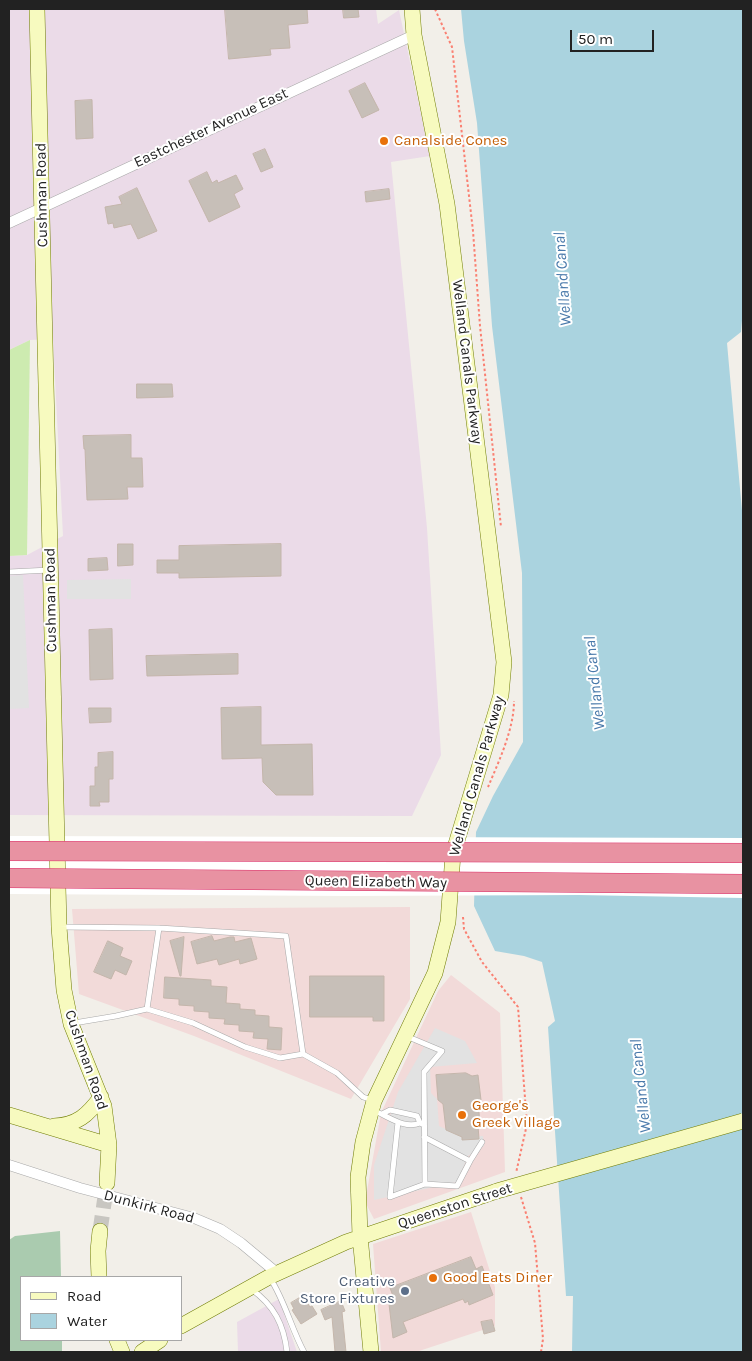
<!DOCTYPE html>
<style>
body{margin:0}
#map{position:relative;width:752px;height:1361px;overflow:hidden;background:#f2efe9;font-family:Karla,sans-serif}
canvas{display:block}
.frame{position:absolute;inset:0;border:10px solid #222;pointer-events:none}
.legend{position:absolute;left:20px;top:1276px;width:162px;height:65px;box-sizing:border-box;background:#fff;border:1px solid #a7a7a7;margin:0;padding:6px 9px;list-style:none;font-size:15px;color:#222}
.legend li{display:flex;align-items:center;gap:10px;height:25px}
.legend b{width:25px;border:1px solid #a7a7a7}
.scale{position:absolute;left:570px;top:30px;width:84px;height:22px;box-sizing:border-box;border:2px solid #222;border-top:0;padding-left:6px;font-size:15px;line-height:18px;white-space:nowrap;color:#222;-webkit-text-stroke:4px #fff;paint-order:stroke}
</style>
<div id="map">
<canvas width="752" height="1361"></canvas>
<div class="frame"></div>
<ul class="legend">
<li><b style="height:6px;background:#f7fabf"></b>Road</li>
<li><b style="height:14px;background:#aad3df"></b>Water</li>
</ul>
<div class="scale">50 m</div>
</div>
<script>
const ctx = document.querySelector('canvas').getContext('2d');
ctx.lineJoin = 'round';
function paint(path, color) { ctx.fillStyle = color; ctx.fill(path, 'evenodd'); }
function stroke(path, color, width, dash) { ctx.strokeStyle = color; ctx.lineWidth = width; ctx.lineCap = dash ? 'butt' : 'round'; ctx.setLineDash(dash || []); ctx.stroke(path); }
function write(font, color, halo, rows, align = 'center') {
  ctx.font = font + ' Karla,sans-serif'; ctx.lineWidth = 4; ctx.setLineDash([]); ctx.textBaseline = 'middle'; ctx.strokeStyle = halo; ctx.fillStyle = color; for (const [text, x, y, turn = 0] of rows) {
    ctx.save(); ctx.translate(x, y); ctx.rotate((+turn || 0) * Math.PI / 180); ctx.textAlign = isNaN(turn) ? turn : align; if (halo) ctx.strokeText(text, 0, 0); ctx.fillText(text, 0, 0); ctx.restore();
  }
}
paint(new Path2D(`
 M 410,907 L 410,999 L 351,1099 L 194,1036 L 79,994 L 72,909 Z
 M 451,975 L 500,1013 L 505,1172 L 374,1219 L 365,1202 L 381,1113 L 438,991 Z
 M 471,1212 L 495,1287 L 495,1326 L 416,1352 L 381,1352 L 373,1244 Z`), '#f2dad9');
paint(new Path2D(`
 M 9,9 L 376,9 L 378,24 L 399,10 L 430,156 L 391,162 L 427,528 L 441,755 L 412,816 L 9,815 L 9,556 L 27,555 L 63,536 L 53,339 L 30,340 L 9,350 Z
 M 279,1299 L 297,1352 L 238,1352 L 237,1322 Z`), '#ebdbe8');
paint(new Path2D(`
 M 30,340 L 27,555 L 9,556 L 9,350 Z`), '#cdebb0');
paint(new Path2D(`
 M 60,1231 L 61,1277 L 21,1277 L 21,1340 L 62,1340 L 62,1352 L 9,1352 L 9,1240 L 15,1236 Z`), '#aacbaf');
paint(new Path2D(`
 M 23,575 L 29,708 L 9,709 L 9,576 Z
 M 131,579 L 131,599 L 67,599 L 67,580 Z
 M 435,1028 L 465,1041 L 477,1063 L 430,1067 L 431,1093 L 437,1099 L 439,1126 L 463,1137 L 483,1136 L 484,1146 L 468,1156 L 457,1182 L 374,1200 L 374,1165 L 398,1092 Z`), '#e2e2e2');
paint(new Path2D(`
 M 461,9 L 743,9 L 743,309 L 741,332 L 727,343 L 743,522 L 743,1352 L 572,1352 L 573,1296 L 566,1296 L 548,1027 L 555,1021 L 542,962 L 524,956 L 495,951 L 474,906 L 476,832 L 493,796 L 523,742 L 522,573 L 492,326 L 477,123 L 464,41 Z`), '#aad3df');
paint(new Path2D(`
 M 9,836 L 743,838 L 743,898 L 579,895 L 347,896 L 9,894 Z`), '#fff');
const building = new Path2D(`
 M 225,9 L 307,9 L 308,23 L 288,25 L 290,48 L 270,49 L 271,55 L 229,59 Z
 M 343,9 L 358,9 L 359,17 L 344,18 Z
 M 365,83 L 379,110 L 362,118 L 349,91 Z
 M 92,100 L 93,138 L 76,139 L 75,101 Z
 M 265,149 L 273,167 L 261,172 L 253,154 Z
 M 207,172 L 212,183 L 217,180 L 218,183 L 236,175 L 243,189 L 234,194 L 240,207 L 209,222 L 189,181 Z
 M 137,188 L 157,231 L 138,239 L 131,224 L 114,228 L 113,223 L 108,224 L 105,207 L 122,204 L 119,197 Z
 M 389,189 L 390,199 L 366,202 L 365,192 Z
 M 137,384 L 172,384 L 173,397 L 137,398 Z
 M 131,435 L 131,458 L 142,458 L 143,487 L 127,487 L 128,499 L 87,500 L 85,449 L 84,449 L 83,436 Z
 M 118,544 L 133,544 L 133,565 L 118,566 Z
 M 281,544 L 281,576 L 179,578 L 179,573 L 157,573 L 157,560 L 179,560 L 179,546 Z
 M 107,558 L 108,570 L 88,571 L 88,559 Z
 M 112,629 L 113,679 L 90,680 L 89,630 Z
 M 238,654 L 238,674 L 147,676 L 146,656 Z
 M 261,707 L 261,745 L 312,744 L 313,795 L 276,795 L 263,782 L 262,758 L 222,759 L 221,708 Z
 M 89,708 L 111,708 L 111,722 L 90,723 Z
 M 113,752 L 113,779 L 109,779 L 109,802 L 99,802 L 100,806 L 90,806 L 90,786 L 95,786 L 95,767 L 98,767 L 98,753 Z
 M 212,936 L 214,941 L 230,937 L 234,937 L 235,942 L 251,938 L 257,959 L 240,964 L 239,959 L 219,965 L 217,959 L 197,964 L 191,942 Z
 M 184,937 L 181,976 L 180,976 L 170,941 Z
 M 108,941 L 123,948 L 120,956 L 132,961 L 126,975 L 115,970 L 111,979 L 94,972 Z
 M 310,976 L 384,976 L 384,1021 L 373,1021 L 373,1017 L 310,1017 Z
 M 165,977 L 211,980 L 211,986 L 227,987 L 226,1003 L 240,1004 L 240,1009 L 255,1010 L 255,1015 L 269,1016 L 269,1027 L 282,1028 L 281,1050 L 267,1049 L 268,1039 L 253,1038 L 254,1032 L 239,1031 L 239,1025 L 224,1024 L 225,1019 L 209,1018 L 209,1012 L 194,1011 L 194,1006 L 179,1005 L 179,999 L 164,998 Z
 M 466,1073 L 472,1076 L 478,1075 L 481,1100 L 478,1100 L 480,1125 L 478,1126 L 479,1139 L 462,1140 L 462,1137 L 446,1130 L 443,1104 L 438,1100 L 436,1075 Z
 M 471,1257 L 476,1269 L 482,1266 L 493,1295 L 469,1305 L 468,1301 L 465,1303 L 463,1299 L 403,1322 L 407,1332 L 393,1338 L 389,1304 L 395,1301 L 390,1288 Z
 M 303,1296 L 310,1307 L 312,1306 L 317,1314 L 301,1324 L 292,1310 L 294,1309 L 291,1303 Z
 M 341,1301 L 345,1311 L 342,1312 L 346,1352 L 335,1352 L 332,1317 L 325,1320 L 321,1310 Z
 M 492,1320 L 495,1331 L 484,1334 L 481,1322 Z`);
paint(building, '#c7bfb8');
stroke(building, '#c4b6ab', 1);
stroke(new Path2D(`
 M 100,1231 L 107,1183`), '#c8c6c1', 15, [15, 8]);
const lane = new Path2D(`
 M 9,572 L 50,570
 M 62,927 L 159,928 L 286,936 L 303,1054
 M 147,1009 L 159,928
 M 74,1023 L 116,1016 L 147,1009 L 193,1023 L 245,1047 L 280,1058 L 303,1054 L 337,1073 L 363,1097 L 372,1100
 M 372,1110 C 387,1115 404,1130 420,1123 L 424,1125
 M 382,1114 L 390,1110 L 417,1116 L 420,1123
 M 398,1122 L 390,1197 L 425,1184 L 424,1072 L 442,1051 L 406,1036
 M 424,1137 L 470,1161 L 482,1142
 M 425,1184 L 457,1186 L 470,1161
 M 270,1278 C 285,1301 291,1328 304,1352
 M 251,1289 C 274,1305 284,1325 287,1352`);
const street = new Path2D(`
 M 9,223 L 414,35
 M 9,1165 L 80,1188 L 194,1218 L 220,1229 L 241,1243 L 277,1273`);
const secondary = new Path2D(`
 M 37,9 L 59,927 L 64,990 L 71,1024 L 104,1106 L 109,1145 L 107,1183
 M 9,1115 L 109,1145
 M 54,1126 C 77,1125 88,1115 101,1097
 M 99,1277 L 98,1251 L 100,1231
 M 181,1326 L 269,1277 L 346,1242 L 497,1191
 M 117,1340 L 122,1352
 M 142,1352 L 160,1340
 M 371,1352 L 360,1236 L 358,1177 L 363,1142 L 374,1101 L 435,973 L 448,922 L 453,854 L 501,695 L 504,662 L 447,204 L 414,35 L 412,9`);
stroke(lane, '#a9a9a9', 6);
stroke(street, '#a9a9a9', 11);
stroke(secondary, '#707d05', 16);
stroke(new Path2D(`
 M 435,9 L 452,47 L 473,231 L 480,326 L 501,527
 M 488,787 C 499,761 514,729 514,701
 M 463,917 L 464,929 L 482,962 L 518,1007 L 527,1124 L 516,1173
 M 521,1197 L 535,1243 L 543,1339 L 541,1352`), '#fa8072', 2, [2.5, 2.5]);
stroke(lane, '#fff', 5);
stroke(street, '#fff', 10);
stroke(secondary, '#f7fabf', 15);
const secondaryBridge = new Path2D(`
 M 497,1191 L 743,1121`);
const highwayBridge = new Path2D(`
 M 9,851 L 743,853
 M 9,878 L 743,884`);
stroke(secondaryBridge, '#707d05', 16, []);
stroke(highwayBridge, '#dc2a67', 20, []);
stroke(secondaryBridge, '#f7fabf', 15);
stroke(highwayBridge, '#e892a2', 19);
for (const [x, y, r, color] of [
 [384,141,5,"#e8710a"],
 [462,1115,5,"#e8710a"],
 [433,1278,5,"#e8710a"],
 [405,1291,5,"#5c6f8a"]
]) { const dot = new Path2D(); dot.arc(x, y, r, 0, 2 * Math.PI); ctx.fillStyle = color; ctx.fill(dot); stroke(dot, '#fff', 2); }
write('15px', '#222', '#fff', [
 ["Eastchester Avenue East",211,128,-25],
 ["Cushman Road",42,195,-91],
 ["Welland Canals Parkway",467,362,83],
 ["Cushman Road",51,600,-91],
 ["Welland Canals Parkway",477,776,-74],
 ["Queen Elizabeth Way",376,882,1],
 ["Cushman Road",86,1060,71],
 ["Queenston Street",455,1206,-18],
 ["Dunkirk Road",149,1207,15]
]);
write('15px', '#c56008', '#fff', [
 ["Canalside Cones",394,141],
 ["George's",472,1106],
 ["Greek Village",472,1123],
 ["Good Eats Diner",443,1278]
], 'left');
write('15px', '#4e5e75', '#fff', [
 ["Creative",395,1282],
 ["Store Fixtures",395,1299]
], 'right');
write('italic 16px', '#4a7aab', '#fff', [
 ["Welland Canal",563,279,-94],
 ["Welland Canal",595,683,-96],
 ["Welland Canal",641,1086,-96]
]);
</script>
